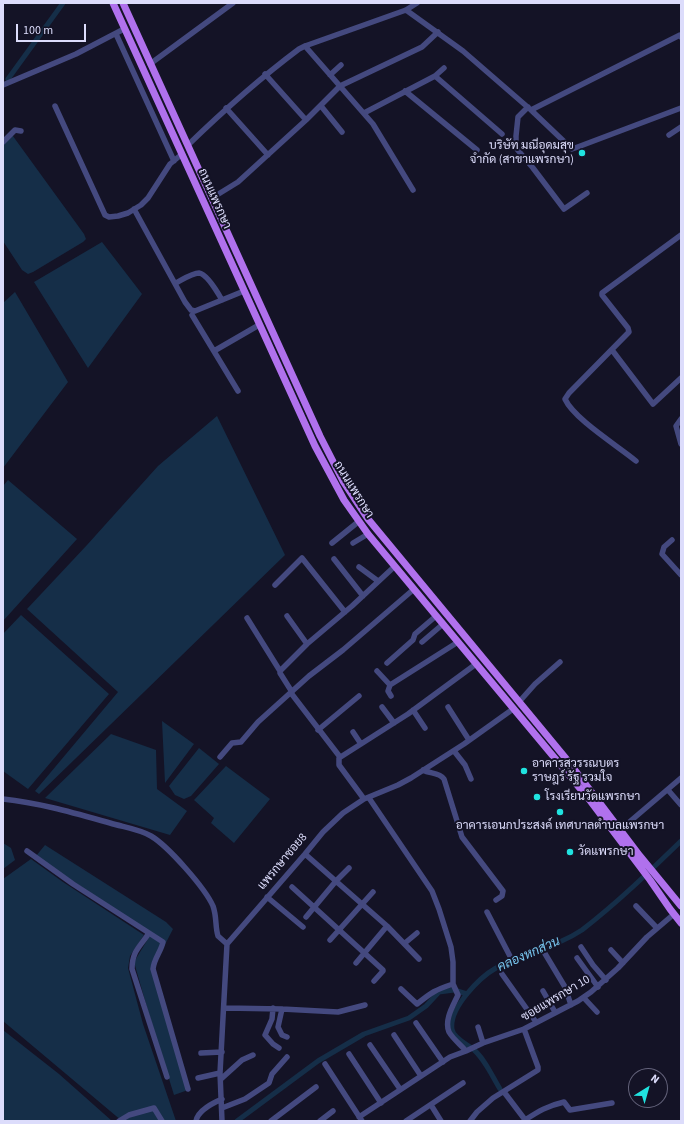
<!DOCTYPE html>
<meta charset="utf-8">
<style>
body{margin:0}
#map{position:relative;width:684px;height:1124px;overflow:hidden;background:#141326;font-family:"Source Sans 3",sans-serif}
canvas{display:block}
.frame{position:absolute;inset:0;border:4px solid #dcdcfb;pointer-events:none}
.north{position:absolute;left:628px;top:1068px;width:40px;height:40px;box-sizing:border-box;background:#141326;border:1px solid #64637b;border-radius:50%;rotate:37deg;font-size:11px;font-weight:700;line-height:16px;text-align:center;color:#dcdcfb}
.north::after{content:'';display:block;margin:auto;width:14px;height:18px;background:#20e3e0;clip-path:polygon(50% 0,100% 100%,50% 72%,0 100%)}
.scale{position:absolute;left:16px;top:24px;width:70px;height:18px;box-sizing:border-box;border:2px solid #dcdcfb;border-top:0;padding-left:5px;font-size:12px;line-height:14px;white-space:nowrap;color:#dcdcfb;-webkit-text-stroke:3px #141326;paint-order:stroke}
</style>
<div id="map">
<canvas width="684" height="1124"></canvas>
<div class="frame"></div>
<div class="north">N</div>
<div class="scale">100 m</div>
</div>
<script>
const ctx = document.querySelector('canvas').getContext('2d');
ctx.lineJoin = 'round';
function paint(path, color) { ctx.fillStyle = color; ctx.fill(path, 'evenodd'); }
function stroke(path, color, width, dash) { ctx.strokeStyle = color; ctx.lineWidth = width; ctx.lineCap = dash ? 'butt' : 'round'; ctx.setLineDash(dash || []); ctx.stroke(path); }
function write(font, color, halo, rows, align = 'center') {
  ctx.font = font + ' "Source Sans 3",Sarabun,sans-serif'; ctx.lineWidth = 4; ctx.setLineDash([]); ctx.textBaseline = 'middle'; ctx.strokeStyle = halo; ctx.fillStyle = color; for (const [text, x, y, turn = 0] of rows) {
    ctx.save(); ctx.translate(x, y); ctx.rotate((+turn || 0) * Math.PI / 180); ctx.textAlign = isNaN(turn) ? turn : align; if (halo) ctx.strokeText(text, 0, 0); ctx.fillText(text, 0, 0); ctx.restore();
  }
}
paint(new Path2D(`
 M 10,132 L 84,234 L 86,239 L 83,242 L 33,272 L 28,274 L 22,270 L 3,241 L 3,144 Z
 M 102,242 L 142,294 L 88,368 L 34,282 Z
 M 15,292 L 68,382 L 3,468 L 3,303 Z
 M 217,416 L 285,555 L 39,794 L 35,791 L 118,692 L 27,609 L 87,545 L 158,466 Z
 M 8,480 L 77,539 L 3,621 L 3,486 Z
 M 21,615 L 109,694 L 28,789 L 3,771 L 3,634 Z
 M 162,721 L 194,744 L 165,783 Z
 M 111,734 L 156,750 L 157,789 L 187,811 L 170,835 L 45,798 Z
 M 199,748 L 219,764 L 191,796 L 184,799 L 175,795 L 169,786 Z
 M 226,766 L 270,799 L 234,843 L 211,823 L 214,818 L 194,800 Z
 M 3,843 L 11,848 L 15,860 L 3,869 Z
 M 45,845 L 166,922 L 173,929 L 154,966 L 188,1090 L 174,1095 L 148,1011 L 134,962 L 151,934 L 36,856 Z
 M 31,859 L 63,882 L 144,935 L 130,956 L 128,968 L 143,1024 L 176,1121 L 122,1121 L 3,1021 L 3,879 Z
 M 3,1030 L 59,1074 L 112,1121 L 3,1121 Z`), '#152e48');
stroke(new Path2D(`
 M 8,79 L 63,3
 M 500,1089 C 492,1076 485,1059 473,1049 C 467,1044 453,1038 452,1029 C 449,1008 480,977 496,968 C 501,965 508,964 513,961 C 521,958 528,954 535,951 C 552,945 567,940 582,930 C 617,903 649,872 681,841
 M 237,1121 L 318,1061 L 364,1034 L 409,1018 L 426,1006 L 439,992 L 454,990 L 467,994`), '#152e48', 5);
stroke(new Path2D(`
 M 406,10 L 463,51 L 531,110 L 572,149 L 575,148 L 681,108
 M 116,34 L 174,161
 M 305,46 L 373,124 L 413,190
 M 150,64 L 233,3
 M 265,74 L 306,120
 M 330,75 L 341,65
 M 435,76 L 444,68
 M 3,85 L 76,54 L 124,29
 M 405,91 L 477,150
 M 55,106 L 105,215 L 109,217 L 118,216 L 128,213 L 141,205 L 148,198 L 170,164 L 182,154
 M 321,106 L 342,132
 M 528,107 L 518,117 L 516,136 L 516,148 L 533,168 L 564,209 L 587,193
 M 226,108 L 268,155
 M 531,110 L 680,35 L 681,37
 M 364,113 L 435,76 L 502,134
 M 669,135 L 681,127
 M 3,142 L 15,130 L 21,131
 M 188,145 C 223,111 259,79 299,49 L 305,46 L 406,10 L 417,3
 M 212,198 L 238,182 L 306,120 L 340,86 L 422,47 L 438,32
 M 134,209 L 185,302 L 191,310 L 195,311 L 244,291
 M 176,283 C 182,280 192,273 199,273 C 207,274 218,293 222,300
 M 192,315 L 238,391
 M 612,350 L 653,404 L 681,378
 M 214,351 L 259,325
 M 681,419 L 676,426 L 681,444
 M 636,461 C 618,446 574,419 565,399 L 569,393 L 629,332 L 628,328 L 602,295 L 602,293 L 681,235
 M 672,540 L 664,547 L 662,554 L 681,575
 M 332,543 L 358,522
 M 353,543 L 368,534
 M 334,559 L 363,596
 M 359,567 L 378,581
 M 275,585 L 302,558 L 345,612
 M 287,616 L 307,644
 M 247,618 L 280,671
 M 422,642 L 443,624
 M 387,663 L 413,640 L 415,634 L 436,616
 M 377,671 L 390,685 L 458,642
 M 390,685 L 388,691 L 391,696
 M 292,692 L 280,673 L 280,671 L 307,644 L 352,606 L 395,566
 M 291,693 L 340,757
 M 519,702 L 535,684 L 560,662
 M 382,707 L 394,723
 M 448,707 L 469,740
 M 413,710 L 425,728
 M 318,730 L 359,696
 M 353,732 L 361,744
 M 454,751 L 465,765 L 471,779
 M 220,757 L 232,743 L 241,742 L 258,722 L 309,676 L 343,650 L 414,589
 M 423,770 C 430,774 439,772 444,779 L 462,837 L 503,891 L 502,896 L 496,900
 M 668,790 L 681,805
 M 3,799 C 40,803 74,813 110,823 C 123,827 139,829 151,836 C 168,846 205,888 213,906 C 217,917 215,927 218,936 L 227,944
 M 364,799 L 339,765 L 339,758 L 408,714 L 476,664
 M 620,830 L 681,778
 M 27,851 L 73,884 L 163,942 C 161,952 154,958 153,969 L 188,1089
 M 305,854 L 387,926 L 419,959
 M 292,887 L 383,970 L 383,971 L 374,981
 M 267,897 L 303,927
 M 636,906 L 657,928
 M 487,912 L 512,960
 M 306,917 L 336,881 L 349,868
 M 149,933 C 140,947 132,951 132,969 L 167,1077
 M 330,940 L 373,892
 M 405,943 L 417,933
 M 541,947 L 565,987 L 571,1005
 M 581,947 L 593,965 L 606,980
 M 611,950 L 623,963
 M 577,958 L 598,987
 M 356,963 L 387,926
 M 502,974 L 536,1022
 M 401,989 L 417,1004 C 432,992 435,990 453,984
 M 543,991 L 555,1012
 M 584,998 L 597,1012
 M 225,1008 L 282,1009 L 338,1012 L 365,1005
 M 273,1008 L 272,1019 L 265,1035 L 273,1044 L 279,1048
 M 282,1009 L 278,1027 L 282,1035 L 287,1037
 M 416,1023 L 443,1062
 M 478,1027 L 483,1043
 M 394,1035 L 421,1076
 M 370,1045 L 400,1089
 M 466,1051 L 483,1043 L 524,1029
 M 201,1053 L 222,1052
 M 349,1054 L 381,1103
 M 325,1064 L 362,1121
 M 198,1078 L 220,1073
 M 221,1079 L 242,1060 L 253,1055
 M 504,1092 L 526,1121
 M 431,1105 L 441,1121
 M 222,1108 L 245,1099 L 269,1083 L 272,1074 L 287,1057
 M 359,1117 L 450,1057 L 466,1051 C 461,1045 453,1039 449,1032 C 444,1020 453,1006 458,995 L 453,984 L 453,962 L 451,947 L 439,909 L 432,891 L 369,798
 M 525,1120 C 539,1111 547,1106 564,1102 L 570,1110 L 612,1103
 M 119,1121 L 129,1115 L 154,1108 L 162,1121
 M 196,1121 C 198,1110 213,1103 222,1099
 M 222,1121 L 220,1073 L 227,944 L 305,854 L 323,832 L 343,813 L 364,799 L 398,785 L 411,778 L 464,744 L 513,709
 M 271,1121 L 316,1087
 M 320,1121 L 333,1111
 M 406,1121 L 463,1083
 M 470,1121 L 477,1112 L 493,1098 L 538,1070 L 538,1067 L 524,1029 L 578,1001 L 591,992 L 618,968 L 647,937 L 674,914`), '#44497f', 5.5);
stroke(new Path2D(`
 M 113,3 L 315,446 L 344,500 L 368,534 L 588,798 L 650,880 L 670,909 L 681,923
 M 123,3 L 320,436 L 343,481 L 368,519 L 568,761 L 640,856 L 681,906`), '#b071ed', 7);
for (const [x, y, r, color] of [
 [582,153,4,"#20e3e0"],
 [524,771,4,"#20e3e0"],
 [537,797,4,"#20e3e0"],
 [560,812,4,"#20e3e0"],
 [570,852,4,"#20e3e0"]
]) { const dot = new Path2D(); dot.arc(x, y, r, 0, 2 * Math.PI); ctx.fillStyle = color; ctx.fill(dot); stroke(dot, '#141326', 1.5); }
write('12px', '#dcdcfb', '#141326', [
 ["บริษัท มณีอุดมสุข",574,146,"right"],
 ["จำกัด (สาขาแพรกษา)",574,160,"right"],
 ["อาคารสุวรรณบุตร",532,764],
 ["ราษฎร์ รัฐ รวมใจ",532,778],
 ["โรงเรียนวัดแพรกษา",545,797],
 ["อาคารเอนกประสงค์ เทศบาลตำบลแพรกษา",560,826,"center"],
 ["วัดแพรกษา",578,852]
], 'left');
write('12px', '#dcdcfb', '#141326', [
 ["ถนนแพรกษา",214,199,66],
 ["ถนนแพรกษา",353,490,58],
 ["แพรกษาซอย8",283,862,-50],
 ["ซอยแพรกษา 10",556,999,-31]
]);
write('italic 13px', '#77c5ee', '#141326', [
 ["คลองหกส่วน",529,955,-24]
]);
</script>
